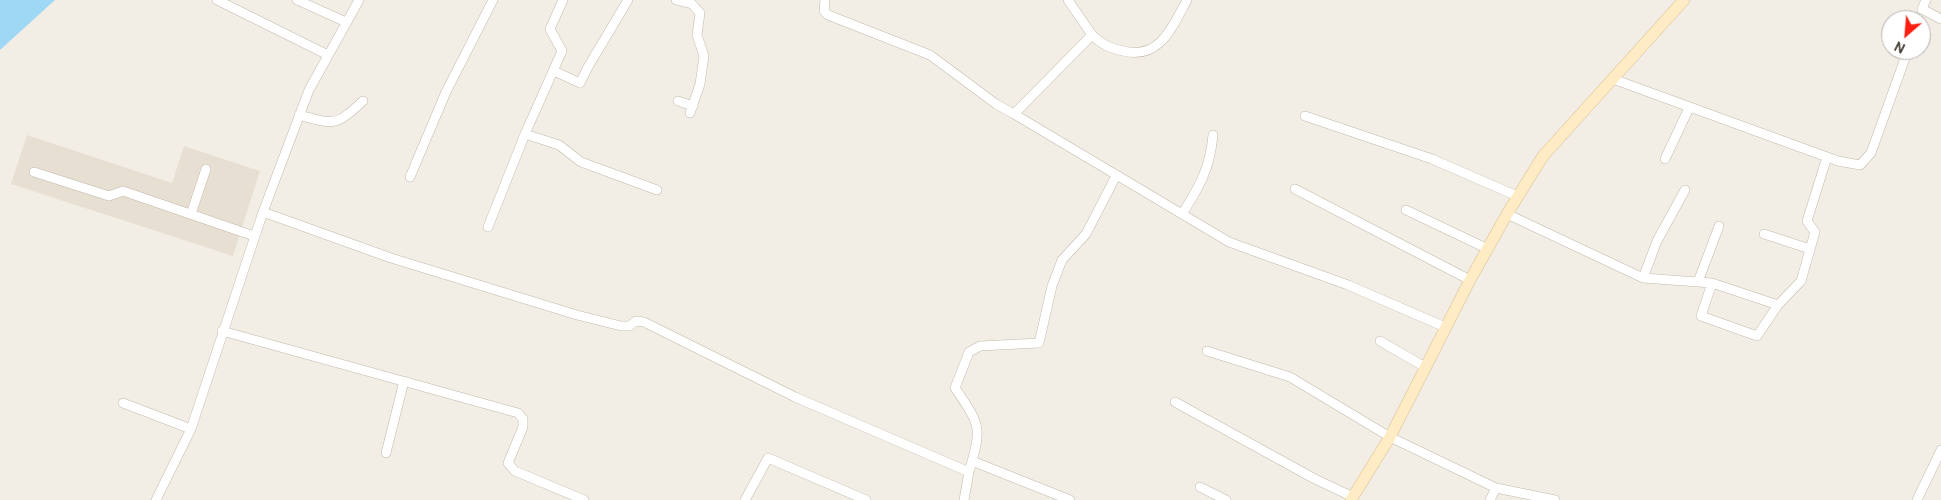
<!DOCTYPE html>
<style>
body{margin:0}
#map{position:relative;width:1941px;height:500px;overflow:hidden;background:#f3eee5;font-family:Cabin,sans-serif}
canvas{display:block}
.north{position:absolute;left:1881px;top:10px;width:50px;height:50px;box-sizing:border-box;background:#fff;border:1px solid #b5b2ae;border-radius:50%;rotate:207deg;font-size:14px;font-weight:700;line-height:20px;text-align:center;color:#463e34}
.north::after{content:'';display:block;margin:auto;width:18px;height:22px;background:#ff1f11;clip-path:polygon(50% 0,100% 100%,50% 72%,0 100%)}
</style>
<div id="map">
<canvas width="1941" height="500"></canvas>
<div class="north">N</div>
</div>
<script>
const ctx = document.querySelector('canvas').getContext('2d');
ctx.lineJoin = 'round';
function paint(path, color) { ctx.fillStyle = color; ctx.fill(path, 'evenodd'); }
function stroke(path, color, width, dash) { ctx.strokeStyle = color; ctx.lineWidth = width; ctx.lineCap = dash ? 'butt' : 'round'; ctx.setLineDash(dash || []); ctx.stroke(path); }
paint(new Path2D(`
 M 27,135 L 172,183 L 184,146 L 260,171 L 233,256 L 11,184 Z`), '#e8dfd3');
paint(new Path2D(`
 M 0,0 L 55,0 L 0,50 Z`), '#9ed8f4');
const street = new Path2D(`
 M 217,0 L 328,55
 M 297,0 L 346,22
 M 676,0 L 692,4 L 700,13 L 697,35 L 704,56 L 700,84 L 690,113
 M 825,0 L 824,11 L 828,15 L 930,55 L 996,104 L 1014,114
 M 1068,0 L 1092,35 L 1014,114 L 1229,242 L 1348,285 L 1445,327
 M 1926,0 L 1922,9 L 1941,19
 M 1092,35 C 1102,45 1110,48 1123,51 C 1160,60 1172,27 1187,0
 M 554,71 L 580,83 L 588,67 L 628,0
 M 1613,79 L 1838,161 L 1860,165 L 1871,153 L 1908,50
 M 678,101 L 693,106
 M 299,115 C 335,125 336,126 363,101
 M 1305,116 L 1432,159 L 1517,196
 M 525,134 L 559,145 L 581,162 L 657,190
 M 1665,159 L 1689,108
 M 34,172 L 109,196 L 123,191 L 254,236
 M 410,177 L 446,92 L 493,0
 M 1295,189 L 1470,280
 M 1406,210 L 1488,249
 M 263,212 L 391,258 L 577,315 L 621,326 L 629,326 L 636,321 L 644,322 L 795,397 L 969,472 C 982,427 981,426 955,388 L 969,352 L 980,346 L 1039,343 L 1052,286 L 1062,260 L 1086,234 L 1116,176
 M 191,214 L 206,169
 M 1182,214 C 1200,186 1210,168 1213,135
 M 1507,214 L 1643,278 L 1712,283 L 1778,305 L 1801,281 L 1815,232 L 1807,221 L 1827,157
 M 488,227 L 525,134 L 562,51 L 550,29 L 563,0
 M 1764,234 L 1810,249
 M 1643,278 L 1657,241 L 1685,190
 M 1698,282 L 1719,226
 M 1712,283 L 1701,316 L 1757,336 L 1778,305
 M 222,331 L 518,413 L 523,419 L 523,427 L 508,463 L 515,471 L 584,500
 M 1380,341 L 1425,367
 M 1207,351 L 1290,377 L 1390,437 L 1496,488 L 1490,500
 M 1175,402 L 1313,478 L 1353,497
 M 123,403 L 191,429
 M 386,453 L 404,381
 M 972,461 L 1070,500
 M 1200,487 L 1226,500
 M 1496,488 L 1555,500
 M 156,500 L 191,429 L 263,212 L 309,90 L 359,0
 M 745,500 L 768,458 L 866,500
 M 964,500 L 969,472
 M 1917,500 L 1941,450`);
const secondary = new Path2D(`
 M 1351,500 L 1390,437 L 1470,280 L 1507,214 L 1543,156 L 1684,0`);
stroke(street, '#c2b8aa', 10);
stroke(secondary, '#d6be93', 12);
stroke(street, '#fff', 9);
stroke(secondary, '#ffebc4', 11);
</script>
